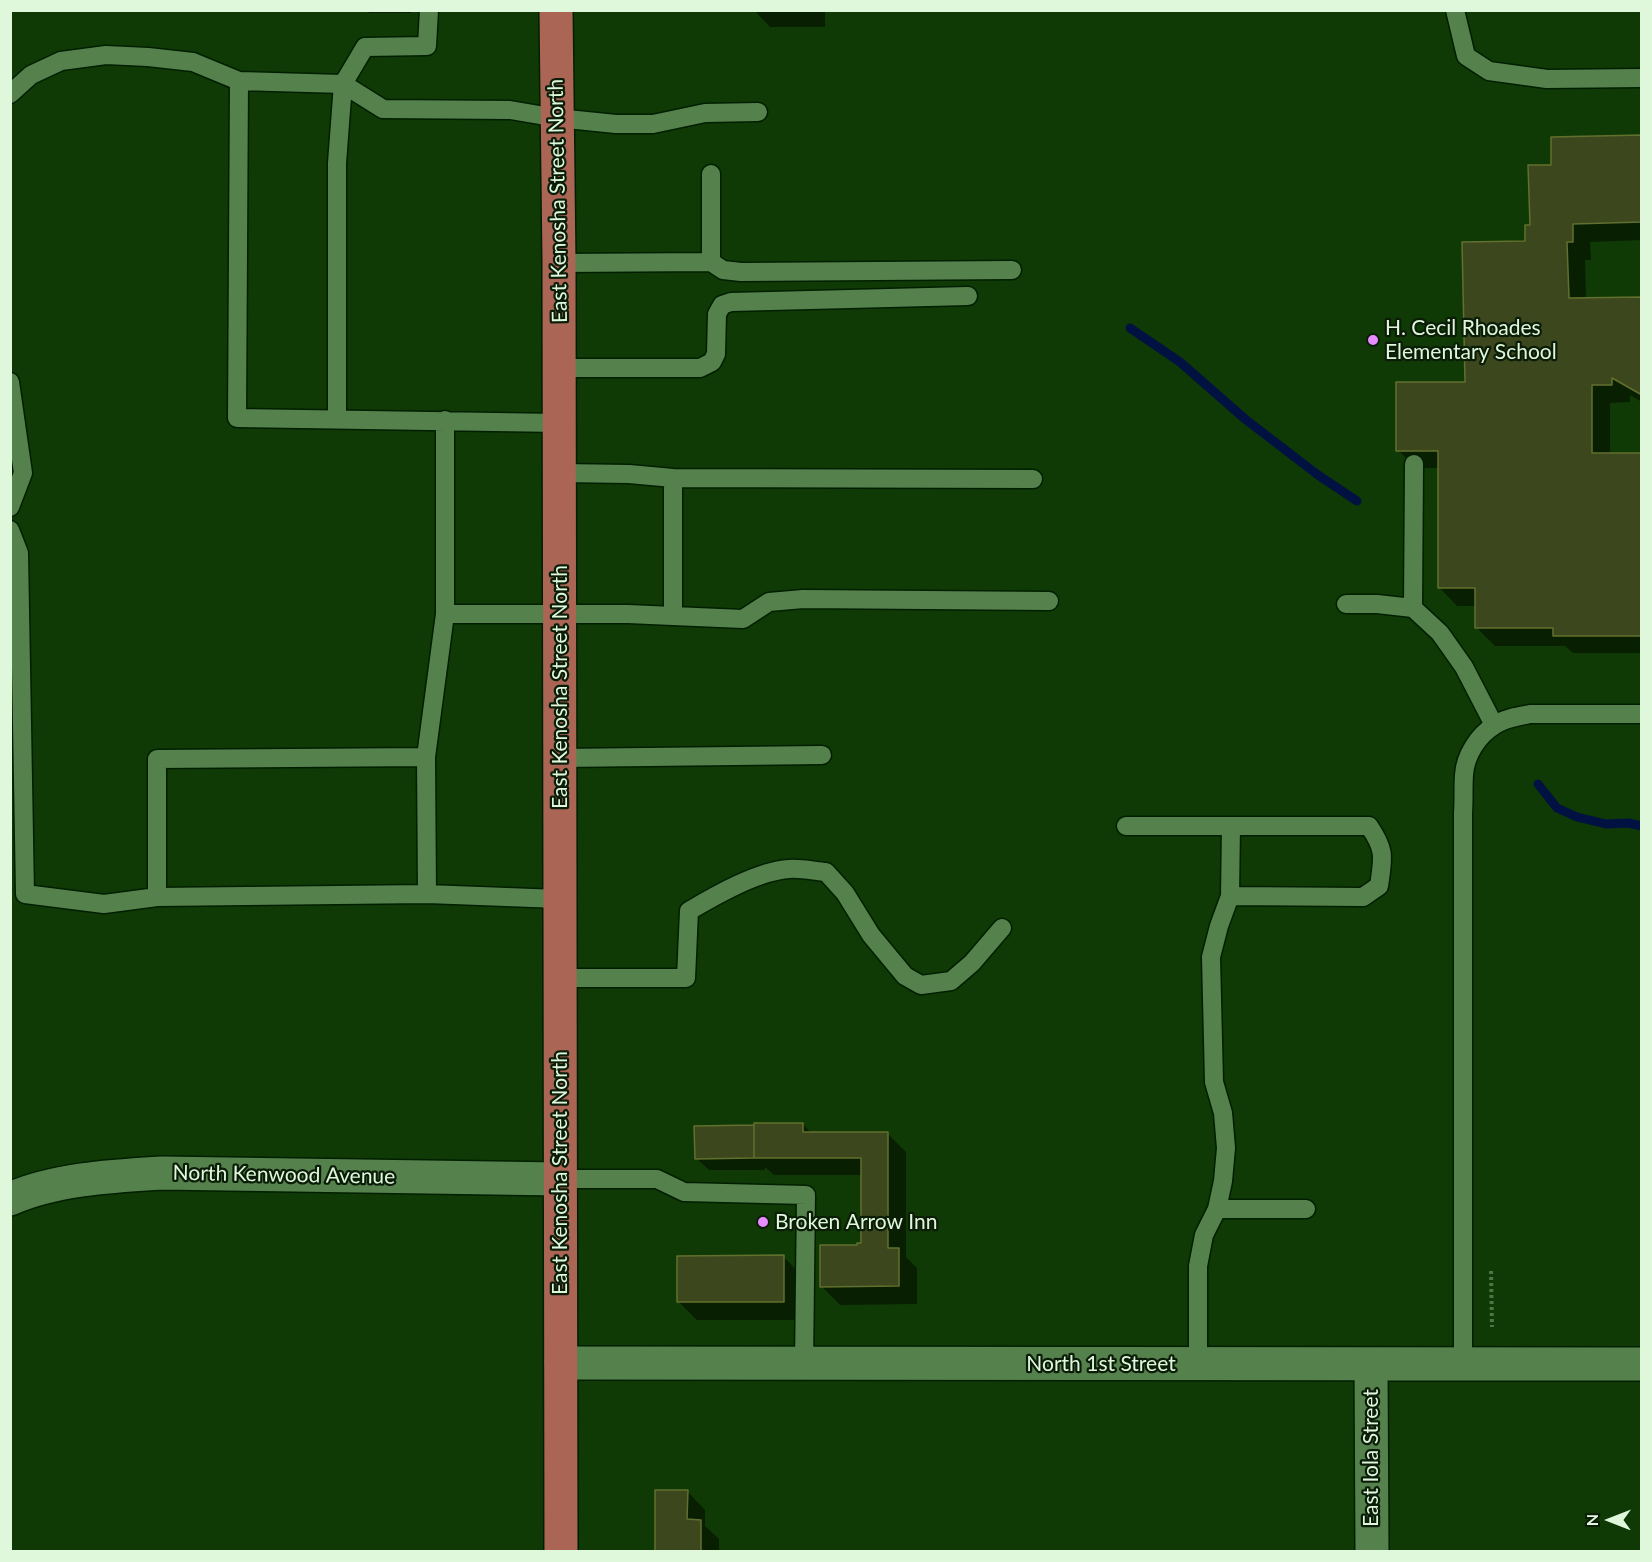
<!DOCTYPE html>
<style>
body{margin:0}
#map{position:relative;width:1652px;height:1562px;overflow:hidden;background:#103a05;font-family:Lato,sans-serif}
canvas{display:block}
.frame{position:absolute;inset:0;border:12px solid #dff7da;pointer-events:none}
.north{position:absolute;left:1580px;top:1490px;width:60px;height:60px;-webkit-text-stroke:4px #0b1d08;paint-order:stroke;rotate:270deg;font-size:16px;font-weight:700;line-height:24px;text-align:center;color:#dff7da}
.north::after{content:'';display:block;margin:auto;width:21px;height:27px;background:#dff7da;clip-path:polygon(50% 0,100% 100%,50% 72%,0 100%)}
</style>
<div id="map">
<canvas width="1652" height="1562"></canvas>
<div class="frame"></div>
<div class="north">N</div>
</div>
<script>
const ctx = document.querySelector('canvas').getContext('2d');
ctx.lineJoin = 'round';
function paint(path, color) { ctx.fillStyle = color; ctx.fill(path, 'evenodd'); }
function stroke(path, color, width, dash) { ctx.strokeStyle = color; ctx.lineWidth = width; ctx.lineCap = dash ? 'butt' : 'round'; ctx.setLineDash(dash || []); ctx.stroke(path); }
function write(font, color, halo, rows, align = 'center') {
  ctx.font = font + ' Lato,sans-serif'; ctx.lineWidth = 4.5; ctx.setLineDash([]); ctx.textBaseline = 'middle'; ctx.strokeStyle = halo; ctx.fillStyle = color; for (const [text, x, y, turn = 0] of rows) {
    ctx.save(); ctx.translate(x, y); ctx.rotate((+turn || 0) * Math.PI / 180); ctx.textAlign = isNaN(turn) ? turn : align; if (halo) ctx.strokeText(text, 0, 0); ctx.fillText(text, 0, 0); ctx.restore();
  }
}
paint(new Path2D(`
 M 367,10 L 411,10 L 411,13 L 369,13 Z
 M 754,10 L 825,10 L 825,27 L 770,27 Z
 M 1642,137 L 1642,240 L 1590,242 L 1591,260 L 1585,260 L 1586,299 L 1642,298 L 1642,402 L 1630,395 L 1630,402 L 1610,403 L 1610,455 L 1642,455 L 1642,653 L 1573,653 L 1565,646 L 1495,646 L 1477,628 L 1477,606 L 1457,606 L 1439,587 L 1440,468 L 1416,468 L 1398,450 L 1466,384 L 1527,243 L 1553,166 Z
 M 803,1124 L 812,1134 L 888,1134 L 906,1152 L 906,1257 L 917,1268 L 917,1304 L 840,1305 L 821,1286 L 859,1246 L 863,1244 L 863,1175 L 774,1175 L 765,1167 L 765,1170 L 709,1170 L 696,1158 Z
 M 783,1256 L 801,1275 L 801,1320 L 697,1320 L 679,1302 Z
 M 687,1491 L 705,1510 L 705,1526 L 719,1539 L 719,1552 L 656,1552 Z`), '#0007');
stroke(new Path2D(`
 M 1130,328 L 1180,362 L 1245,419 L 1318,475 L 1357,501
 M 1538,784 L 1557,808 L 1577,817 L 1606,824 L 1628,823 L 1642,826`), '#001142', 9);
const building = new Path2D(`
 M 1642,135 L 1642,222 L 1573,224 L 1573,242 L 1567,242 L 1569,298 L 1642,297 L 1642,395 L 1612,378 L 1612,385 L 1592,385 L 1592,453 L 1642,453 L 1642,636 L 1553,636 L 1553,628 L 1475,628 L 1475,588 L 1438,588 L 1438,451 L 1396,451 L 1396,382 L 1465,382 L 1462,242 L 1525,241 L 1525,225 L 1530,225 L 1528,165 L 1551,165 L 1551,137 Z
 M 754,1123 L 803,1123 L 803,1132 L 888,1132 L 888,1248 L 899,1248 L 899,1286 L 820,1287 L 820,1245 L 857,1245 L 857,1243 L 861,1243 L 861,1158 L 754,1158 Z
 M 754,1125 L 754,1158 L 695,1159 L 694,1126 Z
 M 784,1255 L 784,1302 L 677,1302 L 677,1256 Z
 M 655,1490 L 688,1490 L 687,1519 L 701,1520 L 701,1552 L 655,1552 Z`);
paint(building, '#3d471d');
stroke(building, '#61702e', 1.5);
const service = new Path2D(`
 M 1455,10 L 1466,56 L 1489,71 L 1547,79 L 1642,78
 M 239,81 L 237,418 L 559,423
 M 10,94 L 31,75 L 61,61 L 106,55 L 148,57 L 193,62 L 239,81 L 343,84 L 383,109 L 510,110 L 557,118 L 616,124 L 653,124 L 705,113 L 758,112
 M 711,262 L 711,174
 M 559,263 L 711,262 L 723,270 L 741,272 L 1012,270
 M 559,368 L 700,368 L 712,362 L 716,354 L 717,314 L 722,305 L 731,302 L 968,296
 M 10,382 L 23,473 L 10,507
 M 337,419 L 337,163 L 343,84 L 365,47 L 427,46 L 429,10
 M 1414,464 L 1413,608 L 1440,633 L 1464,667 L 1494,725
 M 560,473 L 629,474 L 673,478 L 1033,479
 M 10,530 L 19,553 L 25,894 L 104,904 L 157,897 L 427,894 L 559,899
 M 1346,604 L 1377,604 L 1413,608
 M 445,614 L 628,614 L 673,616 L 673,478
 M 673,616 L 743,619 L 769,602 L 803,599 L 1049,601
 M 426,757 L 445,614 L 445,420
 M 560,758 L 822,755
 M 1126,826 L 1369,826 C 1386,851 1383,857 1379,886 L 1363,897 L 1230,896 L 1231,826
 M 157,897 L 157,759 L 426,757 L 427,894
 M 559,978 L 686,978 L 689,911 C 716,895 758,871 789,869 C 801,868 814,871 826,872 L 845,893 L 871,935 L 905,976 L 921,985 L 951,981 L 972,963 L 1002,928
 M 560,1179 L 657,1179 L 684,1192 L 806,1195 L 804,1364
 M 1217,1209 L 1306,1209
 M 1198,1363 L 1198,1266 L 1204,1235 L 1217,1209 L 1223,1181 L 1226,1148 L 1223,1113 L 1214,1082 L 1211,957 L 1219,926 L 1230,896
 M 1463,1363 L 1463,813 C 1464,801 1463,788 1464,775 C 1465,756 1478,735 1495,725 C 1505,718 1519,716 1530,714 L 1642,714`);
const minor = new Path2D(`
 M 10,1199 C 55,1179 113,1176 162,1173 L 560,1179
 M 561,1363 L 1642,1364
 M 1371,1364 L 1372,1552`);
const primary = new Path2D(`
 M 556,10 L 559,263 L 561,1552`);
stroke(service, '#011f00', 21);
stroke(minor, '#011f00', 36);
stroke(primary, '#011f00', 36);
stroke(new Path2D(`
 M 1491,1271 L 1492,1327`), '#507446', 4, [3, 3]);
stroke(service, '#55814c', 18);
stroke(minor, '#55814c', 33);
stroke(primary, '#aa6555', 33);
for (const [x, y, r, color] of [
 [1373,340,6,"#e98dfe"],
 [763,1222,6,"#e98dfe"]
]) { const dot = new Path2D(); dot.arc(x, y, r, 0, 2 * Math.PI); ctx.fillStyle = color; ctx.fill(dot); stroke(dot, '#0b1d08', 2); }
write('21px', '#dff7da', '#0b1d08', [
 ["East Kenosha Street North",558,201,-91],
 ["East Kenosha Street North",560,687,-90],
 ["East Kenosha Street North",560,1173,-90],
 ["North Kenwood Avenue",284,1175,1],
 ["North 1st Street",1101,1364],
 ["East Iola Street",1371,1458,-90]
]);
write('21px', '#dff7da', '#0b1d08', [
 ["H. Cecil Rhoades",1385,328],
 ["Elementary School",1385,352],
 ["Broken Arrow Inn",775,1222]
], 'left');
</script>
